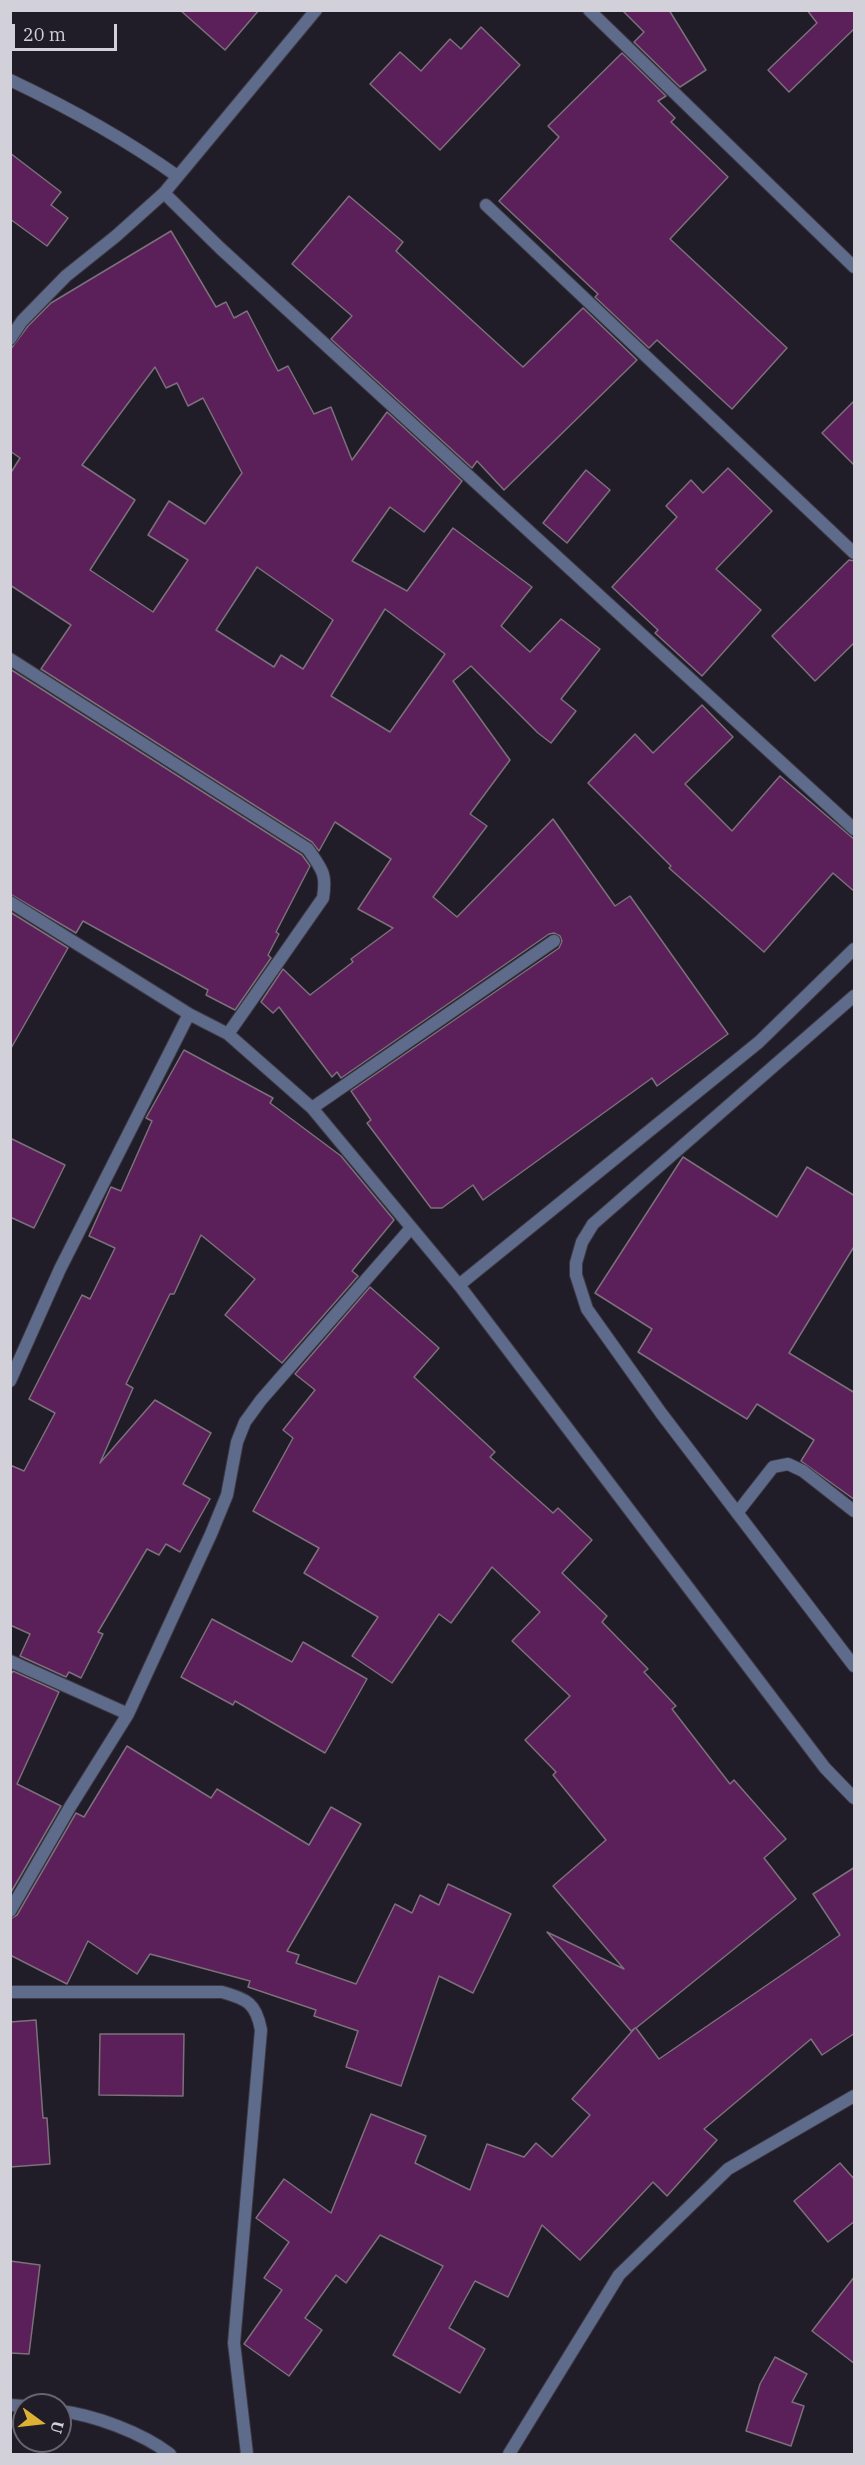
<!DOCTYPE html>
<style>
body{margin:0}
#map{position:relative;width:865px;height:2465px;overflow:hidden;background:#201c28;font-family:"IBM Plex Serif",serif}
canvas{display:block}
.frame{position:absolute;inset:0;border:12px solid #d2d0d8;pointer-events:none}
.north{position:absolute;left:12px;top:2393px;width:60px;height:60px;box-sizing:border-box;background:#201c28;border:2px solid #67646e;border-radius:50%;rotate:105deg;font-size:16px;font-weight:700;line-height:24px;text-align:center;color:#d2d0d8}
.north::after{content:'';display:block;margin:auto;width:21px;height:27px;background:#ddb133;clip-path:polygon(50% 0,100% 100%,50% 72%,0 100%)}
.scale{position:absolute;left:12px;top:24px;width:105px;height:27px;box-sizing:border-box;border:3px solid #d2d0d8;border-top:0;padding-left:8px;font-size:18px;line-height:21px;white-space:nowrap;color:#d2d0d8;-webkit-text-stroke:4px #201c28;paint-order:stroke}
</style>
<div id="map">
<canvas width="865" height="2465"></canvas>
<div class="frame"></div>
<div class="north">U</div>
<div class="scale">20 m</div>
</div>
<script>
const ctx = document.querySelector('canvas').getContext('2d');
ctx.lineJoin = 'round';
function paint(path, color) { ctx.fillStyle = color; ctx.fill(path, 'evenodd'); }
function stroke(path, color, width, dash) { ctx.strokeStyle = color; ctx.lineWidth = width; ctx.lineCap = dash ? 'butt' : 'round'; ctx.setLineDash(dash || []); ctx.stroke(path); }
const building = new Path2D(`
 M 180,10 L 259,10 L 225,50 Z
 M 622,10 L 669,10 L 706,70 L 680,87 L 634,42 L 644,32 Z
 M 807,10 L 855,10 L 855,28 L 789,92 L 768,70 L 817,23 Z
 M 481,27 L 520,65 L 440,150 L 370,84 L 400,52 L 421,71 L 450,39 L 461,49 Z
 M 622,53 L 666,96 L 658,101 L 675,118 L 671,122 L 728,177 L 670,239 L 787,348 L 732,409 L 657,340 L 649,348 L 595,297 L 598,294 L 499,201 L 559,137 L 548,126 Z
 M 10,153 L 61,192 L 51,205 L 68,218 L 47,246 L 10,219 Z
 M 349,196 L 403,242 L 396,251 L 523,367 L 583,308 L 637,360 L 504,490 L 477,461 L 472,468 L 331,339 L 352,316 L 292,264 Z
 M 171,231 L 216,307 L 226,302 L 234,318 L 247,311 L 278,371 L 288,366 L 314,414 L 331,407 L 352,460 L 387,412 L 462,481 L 424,532 L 390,507 L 352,561 L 407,591 L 453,528 L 532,587 L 501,626 L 530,652 L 561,619 L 600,649 L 561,699 L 576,711 L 551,743 L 538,733 L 471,666 L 453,681 L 510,760 L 470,814 L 487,826 L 433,897 L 457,917 L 553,819 L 615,906 L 630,896 L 728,1034 L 657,1086 L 652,1078 L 483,1200 L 473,1185 L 442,1208 L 431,1208 L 367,1123 L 371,1120 L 351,1091 L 559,948 L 562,941 L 560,936 L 554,933 L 549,934 L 341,1078 L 337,1072 L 332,1077 L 279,1007 L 273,1013 L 261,1002 L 283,969 L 310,995 L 353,962 L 351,959 L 393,928 L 358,909 L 391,859 L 335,822 L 319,851 L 312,842 L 41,669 L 71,625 L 10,585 L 10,474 L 20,458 L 10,451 L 10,350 L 28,326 L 51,303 ZM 155,367 L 166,388 L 177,383 L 188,406 L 203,398 L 242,473 L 205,524 L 169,501 L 148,535 L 188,560 L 153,612 L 90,570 L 135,500 L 82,465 ZM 257,567 L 333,620 L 303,669 L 281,655 L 274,667 L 216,630 ZM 385,609 L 445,654 L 390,732 L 331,696 Z
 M 855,400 L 855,466 L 822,433 Z
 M 728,468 L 772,511 L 716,569 L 761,610 L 702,676 L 655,633 L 658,630 L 612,587 L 677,517 L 666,506 L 691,480 L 703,493 Z
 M 586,470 L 610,490 L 567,543 L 543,523 Z
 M 849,560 L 855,561 L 855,642 L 815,681 L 772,636 Z
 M 10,669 L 302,855 L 310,866 L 276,932 L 279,934 L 268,955 L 271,958 L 235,1010 L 206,995 L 208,990 L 83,921 L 76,933 L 10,894 Z
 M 702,705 L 733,737 L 685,784 L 732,831 L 780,776 L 855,840 L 855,892 L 833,873 L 764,952 L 669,868 L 671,866 L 588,783 L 635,734 L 653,753 Z
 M 10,912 L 68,948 L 10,1050 Z
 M 184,1050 L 273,1098 L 270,1103 L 341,1156 L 394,1220 L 352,1271 L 358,1276 L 282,1363 L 225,1315 L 255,1279 L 201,1235 L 174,1294 L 170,1294 L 126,1384 L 133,1388 L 100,1463 L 155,1400 L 211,1433 L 183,1484 L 210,1499 L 180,1552 L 166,1544 L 159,1555 L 147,1549 L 98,1632 L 103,1634 L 81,1678 L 69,1672 L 66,1677 L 20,1656 L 30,1634 L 10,1625 L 10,1465 L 24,1471 L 55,1413 L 29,1399 L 82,1295 L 90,1299 L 115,1248 L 89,1236 L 111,1187 L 121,1191 L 152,1121 L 146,1118 Z
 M 10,1138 L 65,1165 L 34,1228 L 10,1217 Z
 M 683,1157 L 777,1217 L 807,1167 L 855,1196 L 855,1245 L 789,1353 L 855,1393 L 855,1500 L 801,1461 L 814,1440 L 757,1404 L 747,1419 L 638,1352 L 652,1329 L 595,1293 Z
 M 370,1287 L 439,1348 L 414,1377 L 495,1452 L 490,1457 L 553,1513 L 558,1508 L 592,1540 L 562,1573 L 607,1616 L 602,1622 L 648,1669 L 644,1672 L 676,1706 L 672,1709 L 730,1784 L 734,1780 L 786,1839 L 764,1858 L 796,1899 L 636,2028 L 659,2059 L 840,1935 L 813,1894 L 855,1867 L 855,2033 L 822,2055 L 811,2039 L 704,2129 L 717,2140 L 667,2196 L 653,2182 L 580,2260 L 542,2225 L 508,2297 L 475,2281 L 449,2328 L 485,2349 L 460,2393 L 393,2355 L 443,2266 L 380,2235 L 346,2283 L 336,2275 L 305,2318 L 322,2330 L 289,2376 L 244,2344 L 282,2290 L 264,2278 L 289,2242 L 256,2218 L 284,2179 L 331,2213 L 371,2114 L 426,2136 L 415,2163 L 470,2190 L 487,2144 L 524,2157 L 536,2143 L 552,2157 L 590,2115 L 572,2099 L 635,2028 L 631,2031 L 547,1932 L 624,1969 L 553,1886 L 606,1840 L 553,1775 L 556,1772 L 525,1740 L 570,1696 L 512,1641 L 540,1612 L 492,1567 L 451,1623 L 439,1614 L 392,1683 L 352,1656 L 378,1617 L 304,1573 L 319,1548 L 253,1511 L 293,1438 L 283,1430 L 315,1390 L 295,1374 Z
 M 212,1619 L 292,1662 L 303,1642 L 367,1679 L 325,1753 L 235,1701 L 233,1705 L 181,1677 Z
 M 13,1671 L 59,1692 L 17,1784 L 61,1806 L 10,1894 L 10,1676 Z
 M 127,1746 L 211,1798 L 217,1789 L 309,1845 L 331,1807 L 361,1824 L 287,1951 L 299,1955 L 296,1963 L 356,1984 L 395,1904 L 412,1913 L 420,1895 L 439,1905 L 448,1884 L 511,1914 L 473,1993 L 439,1976 L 401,2086 L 346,2067 L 358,2031 L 314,2016 L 316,2010 L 248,1987 L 250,1981 L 150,1954 L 137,1974 L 88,1941 L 67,1984 L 10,1955 L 10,1919 L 17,1915 L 76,1813 L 84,1817 Z
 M 36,2020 L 43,2118 L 47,2118 L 50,2164 L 10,2167 L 10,2022 Z
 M 100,2034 L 184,2034 L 183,2096 L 99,2095 Z
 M 840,2163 L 855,2180 L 855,2221 L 828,2242 L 794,2201 Z
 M 10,2261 L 40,2265 L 29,2354 L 10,2353 Z
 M 855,2276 L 855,2364 L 812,2331 Z
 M 775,2357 L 807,2374 L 792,2402 L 804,2406 L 791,2446 L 746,2431 L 760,2384 Z`);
paint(building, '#5b1f59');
stroke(building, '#7c707b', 1.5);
const service = new Path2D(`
 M 854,996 L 593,1224 L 582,1242 L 576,1263 L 576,1275 L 587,1309 L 661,1413 L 854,1666
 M 737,1513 L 773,1467 L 788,1464 L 803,1471 L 854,1511`);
const minor = new Path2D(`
 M 589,10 L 854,267
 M 10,80 C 69,108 124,138 177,176
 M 164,193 L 220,248 L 854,829
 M 486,205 L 854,553
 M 10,339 L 22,321 L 66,276 L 116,236 L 164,193 L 316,10
 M 10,659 L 308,849 C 322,870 327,873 323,898 L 228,1034
 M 10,902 L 189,1014 L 228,1034 L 312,1108 L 459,1285
 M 312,1108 L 554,941
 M 10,1381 L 60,1269 L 189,1014
 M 10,1661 L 128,1714
 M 10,1911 L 70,1807 L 128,1714 L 211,1534 L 227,1495 L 237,1442 L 245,1422 L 261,1400 L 411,1228
 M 10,1992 L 222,1992 C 247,1999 256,2003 261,2030 L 234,2343 L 247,2454
 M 10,2405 L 24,2406
 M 60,2411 C 95,2415 142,2433 170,2454
 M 509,2454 L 619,2275 L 728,2169 L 854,2096`);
const tertiary = new Path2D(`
 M 854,949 L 759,1042 L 459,1285 L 825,1768 L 854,1798`);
stroke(service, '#3c3944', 14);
stroke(minor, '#3c3944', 14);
stroke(tertiary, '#3c3944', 14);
stroke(service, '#5f6b8b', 12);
stroke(minor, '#5f6b8b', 12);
stroke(tertiary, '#5f6b8b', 12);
</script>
